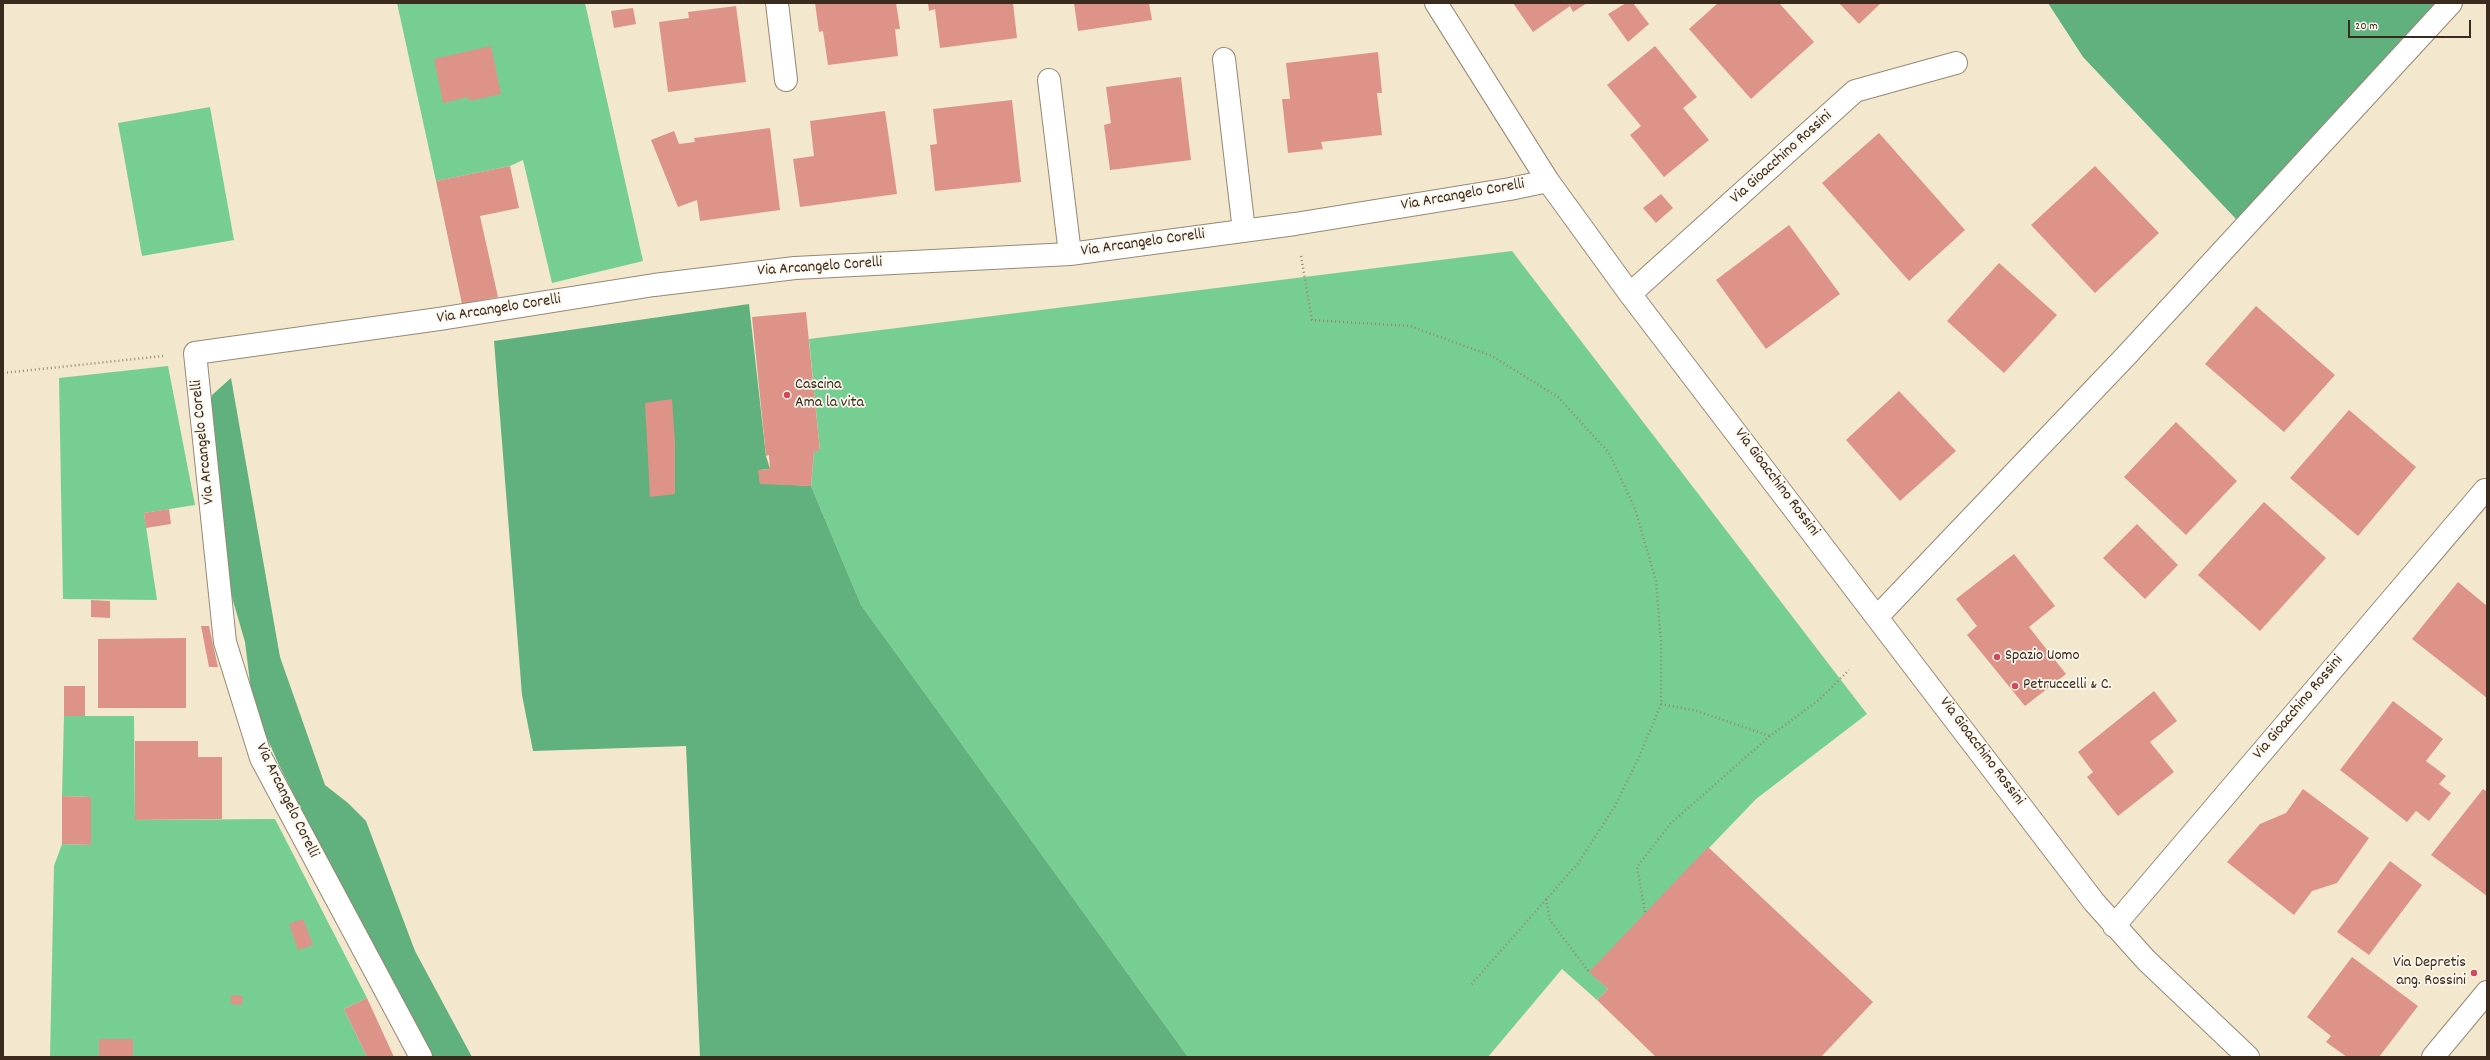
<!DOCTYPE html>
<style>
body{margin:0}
#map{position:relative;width:2490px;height:1060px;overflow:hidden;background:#f3e7ce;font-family:Dekko,sans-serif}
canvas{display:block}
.frame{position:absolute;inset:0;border:4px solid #3b2a1e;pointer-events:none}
.scale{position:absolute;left:2348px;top:20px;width:123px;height:18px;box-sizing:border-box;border:2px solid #3b2a1e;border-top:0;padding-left:5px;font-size:12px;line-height:14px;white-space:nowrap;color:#3b2a1e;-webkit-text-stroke:3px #fbf7ec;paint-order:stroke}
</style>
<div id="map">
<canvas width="2490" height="1060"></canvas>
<div class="frame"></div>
<div class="scale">20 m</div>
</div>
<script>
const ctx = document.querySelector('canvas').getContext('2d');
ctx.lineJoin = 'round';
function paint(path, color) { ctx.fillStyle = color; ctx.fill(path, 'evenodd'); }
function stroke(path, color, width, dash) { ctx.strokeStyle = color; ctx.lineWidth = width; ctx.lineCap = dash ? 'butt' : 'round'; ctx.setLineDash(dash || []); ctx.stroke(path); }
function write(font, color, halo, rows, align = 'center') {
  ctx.font = font + ' Dekko,sans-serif'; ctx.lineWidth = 3.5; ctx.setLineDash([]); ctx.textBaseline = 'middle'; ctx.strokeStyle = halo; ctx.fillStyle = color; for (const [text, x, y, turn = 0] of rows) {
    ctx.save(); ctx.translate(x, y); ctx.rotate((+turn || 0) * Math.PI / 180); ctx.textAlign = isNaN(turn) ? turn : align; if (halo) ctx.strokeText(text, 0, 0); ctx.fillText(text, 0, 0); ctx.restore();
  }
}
paint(new Path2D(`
 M 397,3 L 585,3 L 643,261 L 552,283 L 523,160 L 510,166 L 436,181 Z
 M 210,107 L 234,240 L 142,256 L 118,123 Z
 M 1512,251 L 1867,714 L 1756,799 L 1590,972 L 1608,989 L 1597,1000 L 1562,969 L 1488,1057 L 1188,1057 L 861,605 L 811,486 L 814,451 L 820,451 L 809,339 Z
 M 168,366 L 195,505 L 144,513 L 157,600 L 63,599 L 59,378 Z
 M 64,716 L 134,716 L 135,820 L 275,819 L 367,998 L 344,1009 L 367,1057 L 50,1057 L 54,866 L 62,844 L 91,845 L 91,797 L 62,796 Z`), '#76ce93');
paint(new Path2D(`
 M 2048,3 L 2443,3 L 2246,215 L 2236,219 L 2083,57 Z
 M 749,304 L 766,456 L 770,469 L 759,470 L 760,483 L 811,486 L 861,605 L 1188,1057 L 700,1057 L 686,746 L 533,751 L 522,695 L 494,341 Z
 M 231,378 L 280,657 L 325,785 L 348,803 L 366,821 L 415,951 L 472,1057 L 430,1057 L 354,915 L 279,765 L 253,706 L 245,642 L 225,573 L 208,413 L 212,395 Z`), '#60b17d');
paint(new Path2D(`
 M 815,3 L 896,3 L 900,29 L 895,29 L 898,56 L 828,65 L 823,31 L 819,32 Z
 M 928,3 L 1013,3 L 1017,38 L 940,48 L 935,9 L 929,11 Z
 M 1074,3 L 1149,3 L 1152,20 L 1078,31 Z
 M 1513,3 L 1587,3 L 1573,12 L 1570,6 L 1533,32 Z
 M 1626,3 L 1633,3 L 1649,24 L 1628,42 L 1608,14 Z
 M 1718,3 L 1779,3 L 1814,42 L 1751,99 L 1689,29 Z
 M 1839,3 L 1881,3 L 1859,24 Z
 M 736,6 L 746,82 L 668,92 L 659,22 L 689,18 L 688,12 Z
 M 633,8 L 636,24 L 614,28 L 611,11 Z
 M 491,46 L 501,94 L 469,101 L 469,97 L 443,103 L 434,59 Z
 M 1655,46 L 1697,97 L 1683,108 L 1709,140 L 1664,177 L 1630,135 L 1641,126 L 1607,85 Z
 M 1378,52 L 1382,93 L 1377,93 L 1382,135 L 1321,142 L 1323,149 L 1288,153 L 1282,99 L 1290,99 L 1286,63 Z
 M 1181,77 L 1191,160 L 1110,170 L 1104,125 L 1111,123 L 1106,87 Z
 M 1012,100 L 1021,182 L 935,191 L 930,145 L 937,144 L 933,109 Z
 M 885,111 L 897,194 L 800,207 L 793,159 L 814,156 L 810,121 Z
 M 770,128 L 780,210 L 700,221 L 697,200 L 678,207 L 651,140 L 674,131 L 679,144 L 695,142 L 694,138 Z
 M 1879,133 L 1965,230 L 1909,281 L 1822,183 Z
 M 510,166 L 519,208 L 480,216 L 498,297 L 462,304 L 436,181 Z
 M 2095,166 L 2159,233 L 2095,293 L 2031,225 Z
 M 1661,194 L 1673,208 L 1656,223 L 1643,208 Z
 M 1789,225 L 1840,294 L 1766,349 L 1716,280 Z
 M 1999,263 L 2057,315 L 2004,373 L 1947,321 Z
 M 2256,306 L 2335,375 L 2284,432 L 2205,364 Z
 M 806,312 L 820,451 L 814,451 L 811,486 L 760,484 L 758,470 L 770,469 L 769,455 L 766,456 L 752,317 Z
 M 1899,391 L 1956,451 L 1900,501 L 1846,440 Z
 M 672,399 L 675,443 L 675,494 L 650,497 L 645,403 Z
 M 2349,410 L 2416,467 L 2358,536 L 2290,478 Z
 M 2176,422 L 2237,481 L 2186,535 L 2124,477 Z
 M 2264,502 L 2326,558 L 2260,631 L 2198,575 Z
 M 169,509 L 171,524 L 146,528 L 144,513 Z
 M 2137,524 L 2178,565 L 2145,599 L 2103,558 Z
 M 2014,554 L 2055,606 L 2029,627 L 2066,674 L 2025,706 L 1967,635 L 1977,626 L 1956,599 Z
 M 2458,582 L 2487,606 L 2487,698 L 2412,639 Z
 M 91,600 L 110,601 L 110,618 L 91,617 Z
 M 201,626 L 209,626 L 218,667 L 209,667 Z
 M 186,638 L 186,708 L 98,708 L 98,639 Z
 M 64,686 L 85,686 L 85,716 L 64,716 Z
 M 2154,691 L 2177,721 L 2150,742 L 2174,772 L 2118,816 L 2087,777 L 2093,772 L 2078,752 Z
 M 2393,701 L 2443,739 L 2426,761 L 2446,776 L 2439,784 L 2451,793 L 2429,821 L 2416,811 L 2407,822 L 2340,770 Z
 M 135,741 L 198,741 L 198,757 L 222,757 L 222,819 L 135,820 Z
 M 2303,789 L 2369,838 L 2337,883 L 2312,891 L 2294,915 L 2227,862 L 2260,824 L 2286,813 Z
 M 2483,789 L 2487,792 L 2487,896 L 2431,855 Z
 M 62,796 L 91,797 L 91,845 L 62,844 Z
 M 1708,847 L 1873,1002 L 1821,1057 L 1656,1057 L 1597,1000 L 1608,989 L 1589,972 Z
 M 2390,861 L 2422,885 L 2369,955 L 2337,932 Z
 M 303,919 L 313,945 L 298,950 L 289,924 Z
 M 2352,957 L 2418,1006 L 2379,1057 L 2347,1057 L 2326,1042 L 2331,1036 L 2307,1017 Z
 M 231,995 L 243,996 L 242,1005 L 231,1004 Z
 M 367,998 L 394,1057 L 367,1057 L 344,1009 Z
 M 99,1039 L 133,1039 L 133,1057 L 99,1057 Z`), '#dd9387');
const minor = new Path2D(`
 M 777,3 L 786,80
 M 1436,3 L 1548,181 L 1630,294 L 2094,902 L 2146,960 L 2248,1057
 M 1224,59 L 1244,231
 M 1049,80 L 1070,254
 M 1630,294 L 1855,91 L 1956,63
 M 1878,616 L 2125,357 L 2451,3
 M 2114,926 L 2485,490
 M 421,1057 L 261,758 L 225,642 L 195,353 L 439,319 L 654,285 L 795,268 L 1070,254 L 1295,224 L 1510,189 L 1548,181
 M 2433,1057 L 2487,992`);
stroke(minor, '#978876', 24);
stroke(new Path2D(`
 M 1301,256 L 1312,320 L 1410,326 L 1492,356 L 1558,397 L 1609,453 L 1635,509 L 1656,581 L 1661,642 L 1661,704 L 1640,755 L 1615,806 L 1579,862 L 1471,985
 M 3,373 L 163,356
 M 1661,704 L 1697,711 L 1770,736
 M 1546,899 L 1550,920 L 1589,972
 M 1645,912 L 1637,867 L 1671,823 L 1770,736 L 1820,699 L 1849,670`), '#978876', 2.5, [1, 3]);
stroke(minor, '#fff', 22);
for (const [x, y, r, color] of [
 [787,395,4,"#d1495b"],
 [1997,657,4,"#d1495b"],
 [2015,686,4,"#d1495b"],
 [2474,973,4,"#d1495b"]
]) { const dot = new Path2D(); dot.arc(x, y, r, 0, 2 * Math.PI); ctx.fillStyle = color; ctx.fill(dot); stroke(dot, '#fbf7ec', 1.5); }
write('16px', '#3b2a1e', '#fbf7ec', [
 ["Via Gioacchino Rossini",1782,158,-42],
 ["Via Arcangelo Corelli",1463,196,-10],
 ["Via Arcangelo Corelli",1143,244,-8],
 ["Via Arcangelo Corelli",820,268,-4],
 ["Via Arcangelo Corelli",499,310,-9],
 ["Via Arcangelo Corelli",204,442,-96],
 ["Via Gioacchino Rossini",1776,483,53],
 ["Via Gioacchino Rossini",2299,708,-50],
 ["Via Gioacchino Rossini",1981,752,53],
 ["Via Arcangelo Corelli",286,801,64]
]);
write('16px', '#3b2a1e', '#fbf7ec', [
 ["Cascina",795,386],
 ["Ama la vita",795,404],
 ["Spazio Uomo",2005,657],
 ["Petruccelli & C.",2023,686],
 ["Via Depretis",2466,964,"right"],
 ["ang. Rossini",2466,982,"right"]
], 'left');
</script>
